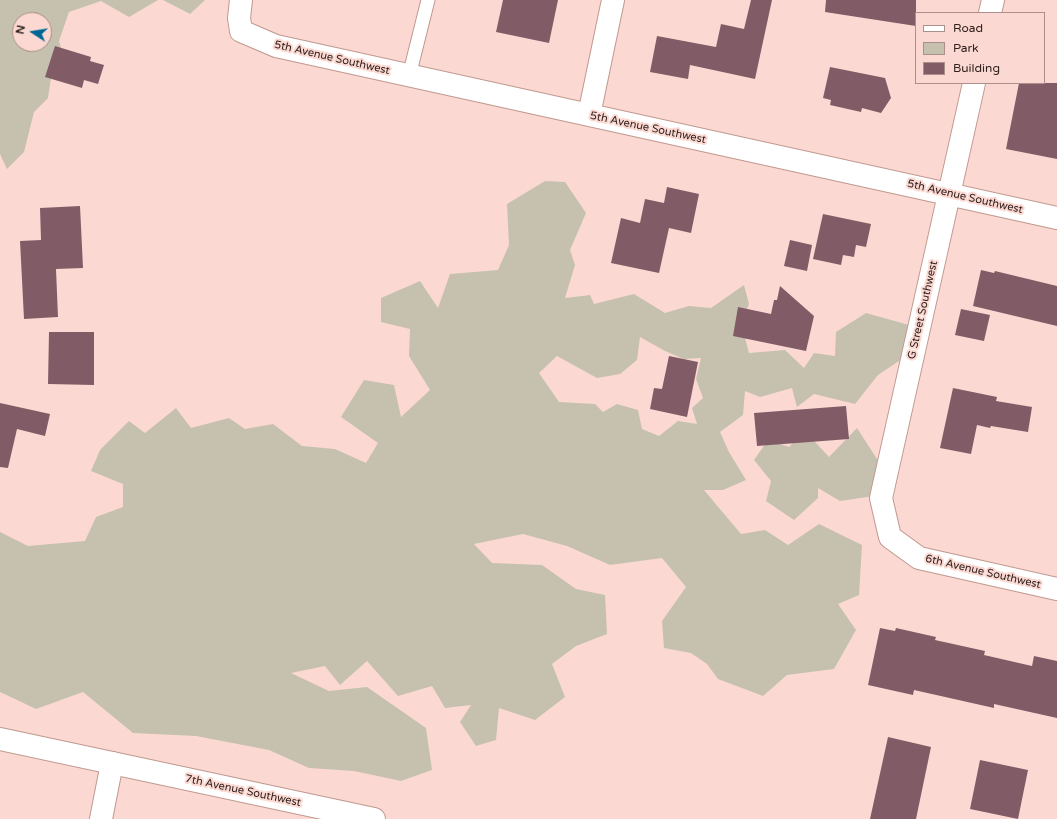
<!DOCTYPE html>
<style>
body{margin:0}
#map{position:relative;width:1057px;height:819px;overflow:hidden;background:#fbd9d2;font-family:"Varela Round",sans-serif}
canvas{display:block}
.legend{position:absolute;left:915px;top:12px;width:130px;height:72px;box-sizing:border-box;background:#fbd9d2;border:1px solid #aa8f8a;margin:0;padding:5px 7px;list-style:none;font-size:12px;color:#30201d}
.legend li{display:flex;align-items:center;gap:8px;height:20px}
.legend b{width:20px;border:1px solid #aa8f8a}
.north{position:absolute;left:12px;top:12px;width:40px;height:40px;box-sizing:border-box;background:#fbd9d2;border:1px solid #aa8f8a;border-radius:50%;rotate:282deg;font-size:11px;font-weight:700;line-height:16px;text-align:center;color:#30201d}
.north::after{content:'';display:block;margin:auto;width:14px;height:18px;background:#006795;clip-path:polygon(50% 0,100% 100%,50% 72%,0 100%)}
</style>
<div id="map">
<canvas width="1057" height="819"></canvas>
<ul class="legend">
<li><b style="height:5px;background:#fff"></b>Road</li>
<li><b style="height:11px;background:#c6c1ae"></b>Park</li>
<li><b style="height:11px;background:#815c66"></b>Building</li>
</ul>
<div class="north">N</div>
</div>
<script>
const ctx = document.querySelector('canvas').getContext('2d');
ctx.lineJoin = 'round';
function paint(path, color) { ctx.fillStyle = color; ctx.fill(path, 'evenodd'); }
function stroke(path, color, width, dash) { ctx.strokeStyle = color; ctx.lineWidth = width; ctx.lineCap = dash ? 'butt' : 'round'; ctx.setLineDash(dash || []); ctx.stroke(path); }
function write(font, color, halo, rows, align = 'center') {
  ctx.font = font + ' "Varela Round",sans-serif'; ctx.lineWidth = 4; ctx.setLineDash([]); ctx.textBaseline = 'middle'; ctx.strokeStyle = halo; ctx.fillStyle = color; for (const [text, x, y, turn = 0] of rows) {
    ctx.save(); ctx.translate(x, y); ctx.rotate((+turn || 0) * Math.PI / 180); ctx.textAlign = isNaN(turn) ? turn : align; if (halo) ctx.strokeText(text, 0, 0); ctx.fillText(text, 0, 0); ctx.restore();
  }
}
paint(new Path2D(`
 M 0,0 L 158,0 L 129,17 L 101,1 L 69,12 L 59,41 L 61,48 L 51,78 L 48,98 L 34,112 L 24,152 L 7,169 L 0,154 ZM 20,20 L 44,20 L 44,44 L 20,44 Z
 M 163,0 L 205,0 L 190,14 Z
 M 545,181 L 565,182 L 586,213 L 570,250 L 575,265 L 565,298 L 590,295 L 594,304 L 634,294 L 665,313 L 689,306 L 711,308 L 744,285 L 749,304 L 741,323 L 749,353 L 785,350 L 804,368 L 814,353 L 835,356 L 836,332 L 866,313 L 909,325 L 902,359 L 878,375 L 855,404 L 814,394 L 797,407 L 792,388 L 760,397 L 745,391 L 743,415 L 720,432 L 729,452 L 746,480 L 723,490 L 704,490 L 741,534 L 765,530 L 788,545 L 819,524 L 862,545 L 859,595 L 838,604 L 856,630 L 834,669 L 787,675 L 763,696 L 718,679 L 707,664 L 691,653 L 664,648 L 662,621 L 686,587 L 662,558 L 610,565 L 567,546 L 523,534 L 474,544 L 492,563 L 542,565 L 576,589 L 605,595 L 607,634 L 576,646 L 552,664 L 565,697 L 535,720 L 499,708 L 496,740 L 476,746 L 460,722 L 471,705 L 445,708 L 432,686 L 398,696 L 367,661 L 340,685 L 325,666 L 291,673 L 329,691 L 367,687 L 426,728 L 432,770 L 401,781 L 354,771 L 309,768 L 269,750 L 196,736 L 133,733 L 83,692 L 36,709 L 0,692 L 0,532 L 28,546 L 85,541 L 96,517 L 123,507 L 123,484 L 91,471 L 100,450 L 129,421 L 145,433 L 176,408 L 191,428 L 229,418 L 245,429 L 273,424 L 302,446 L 335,449 L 366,463 L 378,443 L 341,417 L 364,380 L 394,385 L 401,417 L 430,390 L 409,356 L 410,329 L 381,322 L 381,298 L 420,281 L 438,308 L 450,274 L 498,270 L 509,245 L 507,204 ZM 640,337 L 665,351 L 684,359 L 701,358 L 696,379 L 703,398 L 692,408 L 697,424 L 678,421 L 659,436 L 642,429 L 638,410 L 617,404 L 603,412 L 595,404 L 559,402 L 539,373 L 557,356 L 597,378 L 620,374 L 637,360 Z
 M 857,428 L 879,462 L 874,496 L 840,501 L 818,488 L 818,498 L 794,520 L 766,501 L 771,481 L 754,460 L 768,440 L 789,447 L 805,431 L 829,457 Z`), '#c6c1ae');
paint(new Path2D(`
 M 503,0 L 558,0 L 549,43 L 496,32 Z
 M 751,0 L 772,0 L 755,79 L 690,65 L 688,79 L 650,72 L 657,36 L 716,47 L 721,24 L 744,29 Z
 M 826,0 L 916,0 L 916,26 L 825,12 Z
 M 55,46 L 91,57 L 90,61 L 104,65 L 98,84 L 84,80 L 82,88 L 45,77 Z
 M 830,67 L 885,78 L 891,98 L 881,113 L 862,108 L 861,112 L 830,105 L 831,100 L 823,98 Z
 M 1019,83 L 1057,83 L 1057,159 L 1006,149 Z
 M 667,187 L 699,194 L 691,233 L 669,228 L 659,273 L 611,263 L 621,218 L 640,223 L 645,199 L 664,203 Z
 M 80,206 L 83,268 L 56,269 L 58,317 L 24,319 L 20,241 L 41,240 L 40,208 Z
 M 823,214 L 871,224 L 866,247 L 856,245 L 854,257 L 843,255 L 841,265 L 813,259 Z
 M 790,240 L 812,245 L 807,271 L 784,266 Z
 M 981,270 L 994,273 L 995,271 L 1057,286 L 1057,326 L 973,306 Z
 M 780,286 L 814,316 L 806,351 L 733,336 L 738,307 L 771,314 L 774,300 L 777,300 Z
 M 961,309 L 990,315 L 984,341 L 955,335 Z
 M 49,332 L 94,332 L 94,385 L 48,384 Z
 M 669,356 L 698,362 L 687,417 L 650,409 L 654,388 L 662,389 Z
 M 953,388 L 997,397 L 996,401 L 1032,407 L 1028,432 L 991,426 L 990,428 L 977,425 L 971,454 L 940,448 Z
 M 0,403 L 50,414 L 45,436 L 17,429 L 8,468 L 0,467 Z
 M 846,406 L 849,439 L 757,446 L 754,413 Z
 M 880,628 L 895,631 L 896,628 L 936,637 L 935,640 L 985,651 L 984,655 L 1032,666 L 1034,656 L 1057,661 L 1057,718 L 994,704 L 994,708 L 914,690 L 913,695 L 868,685 Z
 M 888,737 L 931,747 L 916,819 L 870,819 Z
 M 980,760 L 1028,770 L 1018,819 L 970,809 Z`), '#815c66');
const lane = new Path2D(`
 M 409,76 L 428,0`);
const street = new Path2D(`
 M 241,0 L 239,18 L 241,31 L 276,46 L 1057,218
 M 990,13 L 993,0
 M 974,83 L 881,498 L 890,537 L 919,558 L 1057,589
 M 589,115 L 613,0
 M 101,819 L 112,763`);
const secondary = new Path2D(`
 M 0,739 L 374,819`);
stroke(lane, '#c0988f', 15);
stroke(street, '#c0988f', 24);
stroke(secondary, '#c0988f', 24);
stroke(lane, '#fff', 13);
stroke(street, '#fff', 22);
stroke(secondary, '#fff', 22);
write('11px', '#30201d', '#fbd9d2', [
 ["5th Avenue Southwest",332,58,13],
 ["5th Avenue Southwest",648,128,12],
 ["5th Avenue Southwest",965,197,13],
 ["G Street Southwest",923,310,-77],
 ["6th Avenue Southwest",983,572,13],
 ["7th Avenue Southwest",243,791,12]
]);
</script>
